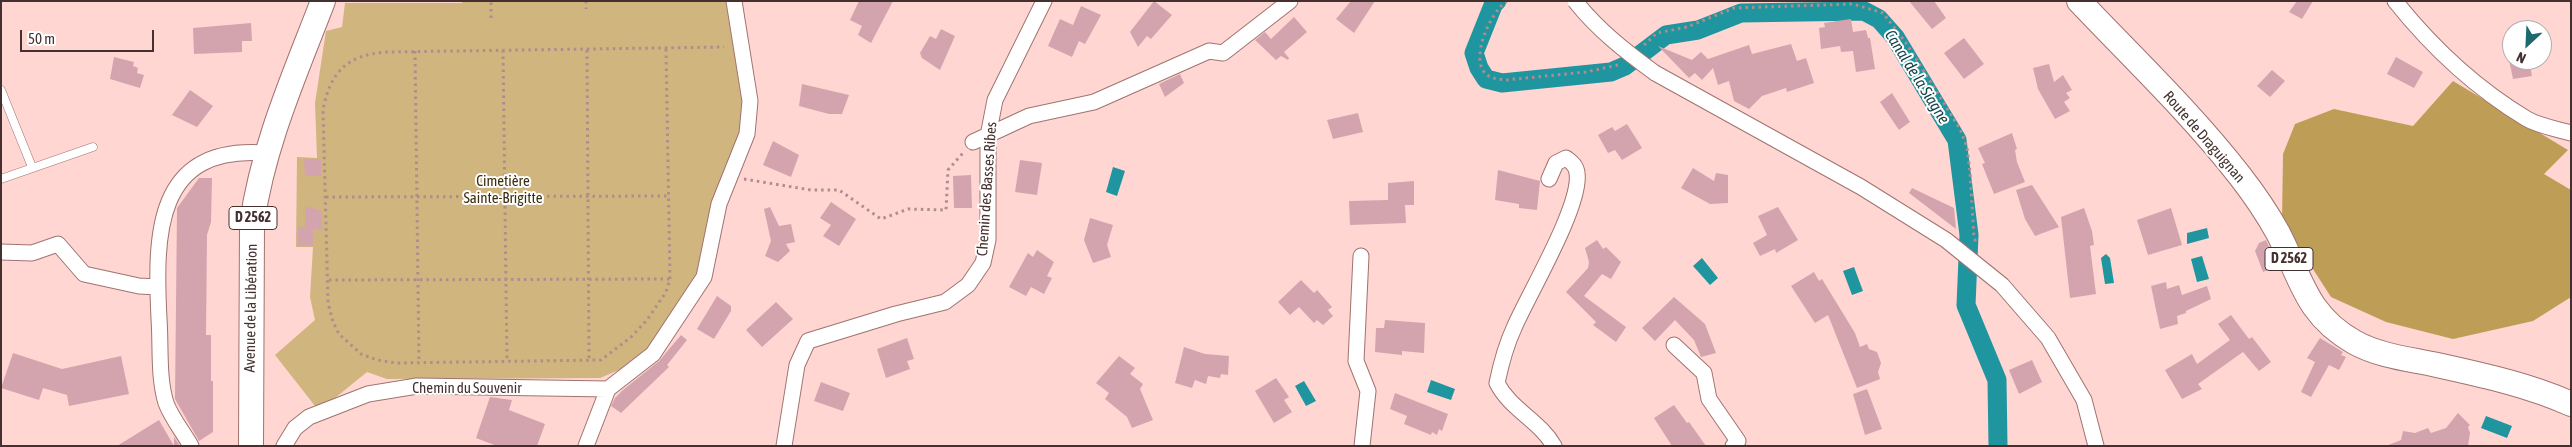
<!DOCTYPE html>
<meta charset="utf-8">
<style>
body{margin:0}
#map{position:relative;width:2572px;height:447px;overflow:hidden;background:#ffd6d2;font-family:"Asap Condensed",sans-serif}
canvas{display:block}
.frame{position:absolute;inset:0;border:2px solid #44302f;pointer-events:none}
.north{position:absolute;left:2502px;top:20px;width:50px;height:50px;box-sizing:border-box;background:#fff;border:1px solid #b4acac;border-radius:50%;rotate:205deg;font-size:14px;font-weight:700;line-height:20px;text-align:center;color:#44302f}
.north::after{content:'';display:block;margin:auto;width:18px;height:22px;background:#1c6970;clip-path:polygon(50% 0,100% 100%,50% 72%,0 100%)}
.scale{position:absolute;left:20px;top:30px;width:134px;height:22px;box-sizing:border-box;border:2px solid #44302f;border-top:0;padding-left:6px;font-size:15px;line-height:18px;white-space:nowrap;color:#44302f;-webkit-text-stroke:4px #fff;paint-order:stroke}
</style>
<div id="map">
<canvas width="2572" height="447"></canvas>
<div class="frame"></div>
<div class="north">N</div>
<div class="scale">50 m</div>
</div>
<script>
const ctx = document.querySelector('canvas').getContext('2d');
ctx.lineJoin = 'round';
function paint(path, color) { ctx.fillStyle = color; ctx.fill(path, 'evenodd'); }
function stroke(path, color, width, dash) { ctx.strokeStyle = color; ctx.lineWidth = width; ctx.lineCap = dash ? 'butt' : 'round'; ctx.setLineDash(dash || []); ctx.stroke(path); }
function write(font, color, halo, rows, align = 'center') {
  ctx.font = font + ' "Asap Condensed",sans-serif'; ctx.lineWidth = 4; ctx.setLineDash([]); ctx.textBaseline = 'middle'; ctx.strokeStyle = halo; ctx.fillStyle = color; for (const [text, x, y, turn = 0] of rows) {
    ctx.save(); ctx.translate(x, y); ctx.rotate((+turn || 0) * Math.PI / 180); ctx.textAlign = isNaN(turn) ? turn : align; if (halo) ctx.strokeText(text, 0, 0); ctx.fillText(text, 0, 0); ctx.restore();
  }
}
paint(new Path2D(`
 M 462,1 L 727,1 L 743,97 L 741,121 L 735,151 L 699,275 L 662,335 L 633,364 L 600,378 L 387,379 L 367,372 L 319,411 L 275,355 L 315,320 L 310,297 L 313,247 L 296,247 L 297,157 L 317,158 L 315,103 L 326,31 L 342,27 L 345,3 L 462,3 Z`), '#d0b57f');
paint(new Path2D(`
 M 2453,81 L 2568,150 L 2544,174 L 2571,190 L 2571,297 L 2533,321 L 2453,339 L 2386,322 L 2331,297 L 2282,221 L 2283,154 L 2295,124 L 2334,109 L 2413,126 Z`), '#be9d56');
paint(new Path2D(`
 M 1113,167 L 1125,171 L 1117,196 L 1106,192 Z
 M 2207,228 L 2209,238 L 2187,244 L 2187,233 Z
 M 2106,254 L 2110,258 L 2114,283 L 2105,284 L 2101,258 Z
 M 2202,256 L 2209,279 L 2197,282 L 2191,259 Z
 M 1702,258 L 1718,278 L 1710,285 L 1693,266 Z
 M 1854,267 L 1863,291 L 1852,295 L 1843,271 Z
 M 1431,380 L 1455,389 L 1451,400 L 1427,392 Z
 M 1304,381 L 1316,401 L 1306,406 L 1295,386 Z
 M 2486,416 L 2512,426 L 2507,438 L 2481,428 Z`), '#1f959f');
stroke(new Path2D(`
 M 1497,1 L 1494,3 L 1474,53 L 1479,68 L 1486,79 L 1502,83 L 1611,72 L 1625,66 L 1666,35 L 1698,30 L 1741,13 L 1864,11 L 1879,19 L 1895,37 L 1957,140 L 1969,235 L 1966,305 L 1997,380 L 1998,446`), '#1f959f', 19);
paint(new Path2D(`
 M 859,1 L 893,1 L 871,43 L 858,35 L 862,26 L 850,20 Z
 M 1154,1 L 1172,15 L 1151,39 L 1147,36 L 1138,47 L 1130,32 Z
 M 1351,1 L 1375,1 L 1354,33 L 1336,19 Z
 M 1909,1 L 1934,1 L 1946,18 L 1932,29 Z
 M 2297,1 L 2313,1 L 2302,19 L 2289,12 Z
 M 1081,6 L 1101,15 L 1085,44 L 1079,41 L 1072,57 L 1048,46 L 1060,19 L 1073,25 Z
 M 1294,17 L 1307,32 L 1284,52 L 1289,58 L 1288,60 L 1281,56 L 1276,60 L 1255,40 L 1265,32 L 1271,39 Z
 M 1851,19 L 1853,32 L 1866,30 L 1868,38 L 1870,38 L 1875,69 L 1856,72 L 1853,51 L 1841,52 L 1840,46 L 1821,49 L 1819,28 L 1825,27 L 1824,23 Z
 M 251,23 L 252,41 L 242,41 L 242,52 L 194,54 L 193,28 Z
 M 941,29 L 955,36 L 940,70 L 922,58 L 920,53 L 930,36 L 936,39 Z
 M 1964,38 L 1984,64 L 1964,79 L 1944,53 Z
 M 1791,44 L 1797,61 L 1806,58 L 1814,83 L 1787,92 L 1786,88 L 1762,96 L 1749,109 L 1734,101 L 1729,81 L 1718,85 L 1713,68 L 1702,80 L 1695,73 L 1689,78 L 1658,46 L 1692,60 L 1701,52 L 1708,59 L 1749,45 L 1752,54 Z
 M 114,57 L 134,62 L 133,66 L 138,68 L 137,73 L 144,75 L 140,88 L 110,79 Z
 M 2396,57 L 2423,72 L 2414,88 L 2387,74 Z
 M 2509,60 L 2529,60 L 2532,76 L 2513,79 Z
 M 2049,64 L 2054,82 L 2063,75 L 2072,90 L 2066,93 L 2070,98 L 2064,102 L 2070,111 L 2055,119 L 2038,89 L 2033,68 Z
 M 2272,70 L 2285,81 L 2270,97 L 2257,86 Z
 M 1180,74 L 1184,83 L 1165,97 L 1159,84 Z
 M 802,84 L 849,95 L 842,114 L 829,114 L 799,106 Z
 M 190,90 L 213,106 L 197,127 L 172,115 Z
 M 1892,93 L 1910,122 L 1899,130 L 1880,102 Z
 M 1358,113 L 1363,132 L 1333,139 L 1327,120 Z
 M 1627,124 L 1642,148 L 1622,160 L 1615,150 L 1608,153 L 1598,135 L 1612,127 L 1615,131 Z
 M 2012,133 L 2017,149 L 2015,150 L 2017,162 L 2025,182 L 1994,194 L 1982,164 L 1985,163 L 1978,148 Z
 M 773,141 L 799,155 L 791,177 L 763,165 Z
 M 304,159 L 321,159 L 321,176 L 305,176 Z
 M 1020,160 L 1042,163 L 1037,195 L 1015,192 Z
 M 1693,168 L 1714,181 L 1716,173 L 1728,175 L 1728,203 L 1710,204 L 1681,188 Z
 M 1498,170 L 1540,181 L 1537,210 L 1519,208 L 1519,204 L 1495,200 Z
 M 971,175 L 972,208 L 954,208 L 953,176 Z
 M 199,178 L 212,178 L 211,222 L 207,235 L 206,335 L 211,335 L 211,381 L 213,381 L 213,432 L 199,441 L 175,399 L 177,208 Z
 M 1414,181 L 1414,205 L 1405,205 L 1406,223 L 1350,225 L 1349,201 L 1388,200 L 1388,183 Z
 M 2032,185 L 2059,227 L 2035,236 L 2025,219 L 2016,190 Z
 M 1912,188 L 1954,208 L 1956,229 L 1909,193 Z
 M 831,202 L 856,219 L 839,246 L 823,236 L 831,225 L 820,218 Z
 M 305,206 L 322,211 L 322,229 L 313,229 L 313,245 L 298,246 L 298,227 L 305,227 Z
 M 770,207 L 779,226 L 791,224 L 795,242 L 786,244 L 790,251 L 778,262 L 765,256 L 771,241 L 764,209 Z
 M 1778,207 L 1798,240 L 1776,253 L 1775,249 L 1760,256 L 1753,243 L 1767,235 L 1758,216 Z
 M 2084,208 L 2092,231 L 2094,245 L 2090,246 L 2096,294 L 2070,298 L 2061,217 Z
 M 2171,208 L 2182,245 L 2148,255 L 2137,220 Z
 M 1090,218 L 1113,225 L 1107,245 L 1111,257 L 1093,263 L 1084,240 Z
 M 1597,240 L 1603,249 L 1606,247 L 1621,262 L 1611,279 L 1602,274 L 1584,296 L 1626,327 L 1616,342 L 1593,325 L 1596,322 L 1566,292 L 1588,268 L 1589,262 L 1585,248 Z
 M 2266,240 L 2278,266 L 2263,272 L 2255,251 L 2259,243 Z
 M 1037,250 L 1054,262 L 1047,276 L 1052,278 L 1044,294 L 1031,287 L 1026,296 L 1009,287 L 1028,253 L 1033,257 Z
 M 1814,272 L 1819,281 L 1822,279 L 1855,333 L 1860,347 L 1867,344 L 1869,349 L 1877,352 L 1881,363 L 1878,372 L 1880,379 L 1857,388 L 1828,315 L 1815,323 L 1791,286 Z
 M 1301,280 L 1314,293 L 1317,290 L 1332,307 L 1328,310 L 1333,316 L 1323,325 L 1317,320 L 1314,323 L 1299,307 L 1290,315 L 1278,302 Z
 M 2166,282 L 2167,289 L 2179,285 L 2182,295 L 2207,286 L 2211,299 L 2186,311 L 2186,313 L 2177,316 L 2178,324 L 2160,329 L 2151,286 Z
 M 717,296 L 731,306 L 731,311 L 714,339 L 697,329 Z
 M 1674,297 L 1705,324 L 1716,353 L 1701,357 L 1694,340 L 1675,320 L 1655,341 L 1642,328 Z
 M 776,302 L 793,319 L 762,347 L 746,330 Z
 M 2231,315 L 2249,339 L 2252,337 L 2271,362 L 2259,371 L 2243,352 L 2198,384 L 2202,389 L 2182,399 L 2165,370 L 2192,354 L 2197,364 L 2230,340 L 2218,324 Z
 M 1385,320 L 1425,323 L 1424,353 L 1402,351 L 1402,355 L 1375,352 L 1376,328 L 1384,328 Z
 M 681,335 L 687,340 L 667,365 L 669,367 L 621,413 L 611,406 L 615,398 L 623,390 L 659,361 Z
 M 907,338 L 914,359 L 907,361 L 910,369 L 886,378 L 877,349 Z
 M 2320,338 L 2343,352 L 2341,355 L 2346,357 L 2339,370 L 2329,365 L 2311,397 L 2301,392 L 2315,362 L 2307,358 Z
 M 1184,347 L 1205,354 L 1229,356 L 1228,375 L 1221,374 L 1220,378 L 1208,376 L 1206,384 L 1195,380 L 1192,388 L 1175,383 Z
 M 13,353 L 62,369 L 121,356 L 129,394 L 69,406 L 67,395 L 43,388 L 39,400 L 1,388 Z
 M 1119,356 L 1135,368 L 1130,374 L 1143,384 L 1140,389 L 1153,420 L 1132,428 L 1127,417 L 1105,399 L 1109,393 L 1096,383 Z
 M 2032,360 L 2042,382 L 2019,394 L 2009,370 Z
 M 1276,378 L 1289,397 L 1284,400 L 1292,412 L 1274,423 L 1255,391 Z
 M 821,382 L 850,393 L 843,411 L 814,401 Z
 M 1867,389 L 1882,429 L 1865,435 L 1853,394 Z
 M 1395,393 L 1448,414 L 1442,431 L 1439,429 L 1437,435 L 1432,432 L 1431,435 L 1404,424 L 1407,416 L 1390,409 Z
 M 490,397 L 512,400 L 509,410 L 545,424 L 537,446 L 497,446 L 476,438 Z
 M 1674,405 L 1687,423 L 1689,422 L 1706,446 L 1672,446 L 1654,418 Z
 M 2458,413 L 2470,425 L 2468,427 L 2470,433 L 2468,446 L 2386,446 L 2401,440 L 2403,431 L 2415,433 L 2428,428 L 2431,433 L 2446,428 Z
 M 159,420 L 174,446 L 174,437 L 180,446 L 117,446 Z`), '#d4a4ae');
const lane = new Path2D(`
 M 1,90 L 32,167
 M 1,179 L 93,147`);
const street = new Path2D(`
 M 2395,1 C 2431,46 2477,89 2527,119 C 2539,126 2557,129 2571,133
 M 1655,73 L 1861,187 L 1946,240 L 2002,285 L 2048,338 L 2084,400 L 2096,446
 M 973,142 L 1029,116 L 1094,102 L 1209,51 L 1223,53 L 1290,1
 M 1549,179 L 1556,163 L 1566,158 C 1571,162 1576,165 1577,173 C 1582,205 1528,295 1514,328 C 1506,345 1501,364 1497,383 C 1510,409 1540,421 1554,446
 M 1,252 L 32,253 L 58,244 L 84,274 L 139,286 L 158,287
 M 1361,256 L 1356,361 L 1368,391 L 1362,446
 M 1674,345 L 1704,373 L 1709,399 L 1738,441 L 1733,446
 M 608,389 L 653,354 L 704,277 L 719,204 L 747,134 L 750,101 L 734,1
 M 191,446 C 183,432 171,417 166,403 C 158,377 161,346 159,319 C 155,236 154,144 266,153
 M 284,446 L 295,428 L 309,417 L 368,394 L 417,386 L 608,389
 M 586,446 L 608,389
 M 784,446 L 797,365 L 808,341 L 896,314 L 945,302 L 968,285 L 983,263 L 988,240 L 988,136 L 995,100 L 1044,1`);
const primary = new Path2D(`
 M 2079,1 C 2134,59 2192,114 2240,176 C 2254,194 2267,213 2278,233 C 2301,277 2305,314 2354,342 C 2379,356 2409,359 2437,365 C 2482,375 2529,385 2571,404
 M 251,446 L 252,223 C 263,145 295,74 323,1`);
stroke(lane, '#a0736f', 9);
stroke(street, '#a0736f', 17);
stroke(primary, '#a0736f', 26);
stroke(new Path2D(`
 M 586,1 L 586,9
 M 1507,1 C 1491,11 1468,60 1487,75 C 1492,79 1499,79 1506,80 L 1586,72 L 1618,65
 M 491,18 L 491,1
 M 1644,45 L 1657,33 L 1687,27 L 1734,8 L 1853,4 L 1883,13 L 1906,43 L 1960,129 L 1967,147 L 1970,172 L 1974,238 L 1977,244
 M 666,49 L 670,279 L 666,292 L 647,320 L 631,337 L 601,360 L 396,363 L 377,360 L 361,354 L 339,334 L 333,322 L 328,303 L 323,110 C 330,72 347,55 386,52 L 724,47
 M 503,50 L 507,362
 M 587,50 L 589,360
 M 415,51 L 419,363
 M 744,179 L 811,190 L 839,190 L 881,219 L 908,209 L 946,210 L 948,170 L 963,153
 M 326,197 L 669,196
 M 329,280 L 670,279`), '#ae8e8c', 3, [2.5, 4]);
stroke(lane, '#fff', 8);
stroke(street, '#fff', 15);
stroke(primary, '#fff', 24);
const streetBridge = new Path2D(`
 M 1575,1 C 1598,30 1625,51 1655,73`);
stroke(streetBridge, '#a0736f', 17, []);
stroke(streetBridge, '#fff', 15);
for (const [x, y, w] of [
 [253,218,48],
 [2289,259,48]
]) { const box = new Path2D(); box.roundRect(x - w / 2, y - 11.5, w, 23, 4); ctx.fillStyle = '#fff'; ctx.fill(box); stroke(box, '#44302f', 1); }
write('bold 14px', '#44302f', null, [
 ["D 2562",253,218],
 ["D 2562",2289,259]
]);
write('15px', '#44302f', '#fff', [
 ["Route de Draguignan",2204,137,49],
 ["Chemin des Basses Ribes",987,189,-86],
 ["Avenue de la Libération",251,308,-89],
 ["Chemin du Souvenir",467,388]
]);
write('15px', '#3c2e0e', '#fff', [
 ["Cimetière",503,181],
 ["Sainte-Brigitte",503,198]
]);
write('italic 16px', '#124347', '#fff', [
 ["Canal de la Siagne",1917,77,58]
]);
</script>
